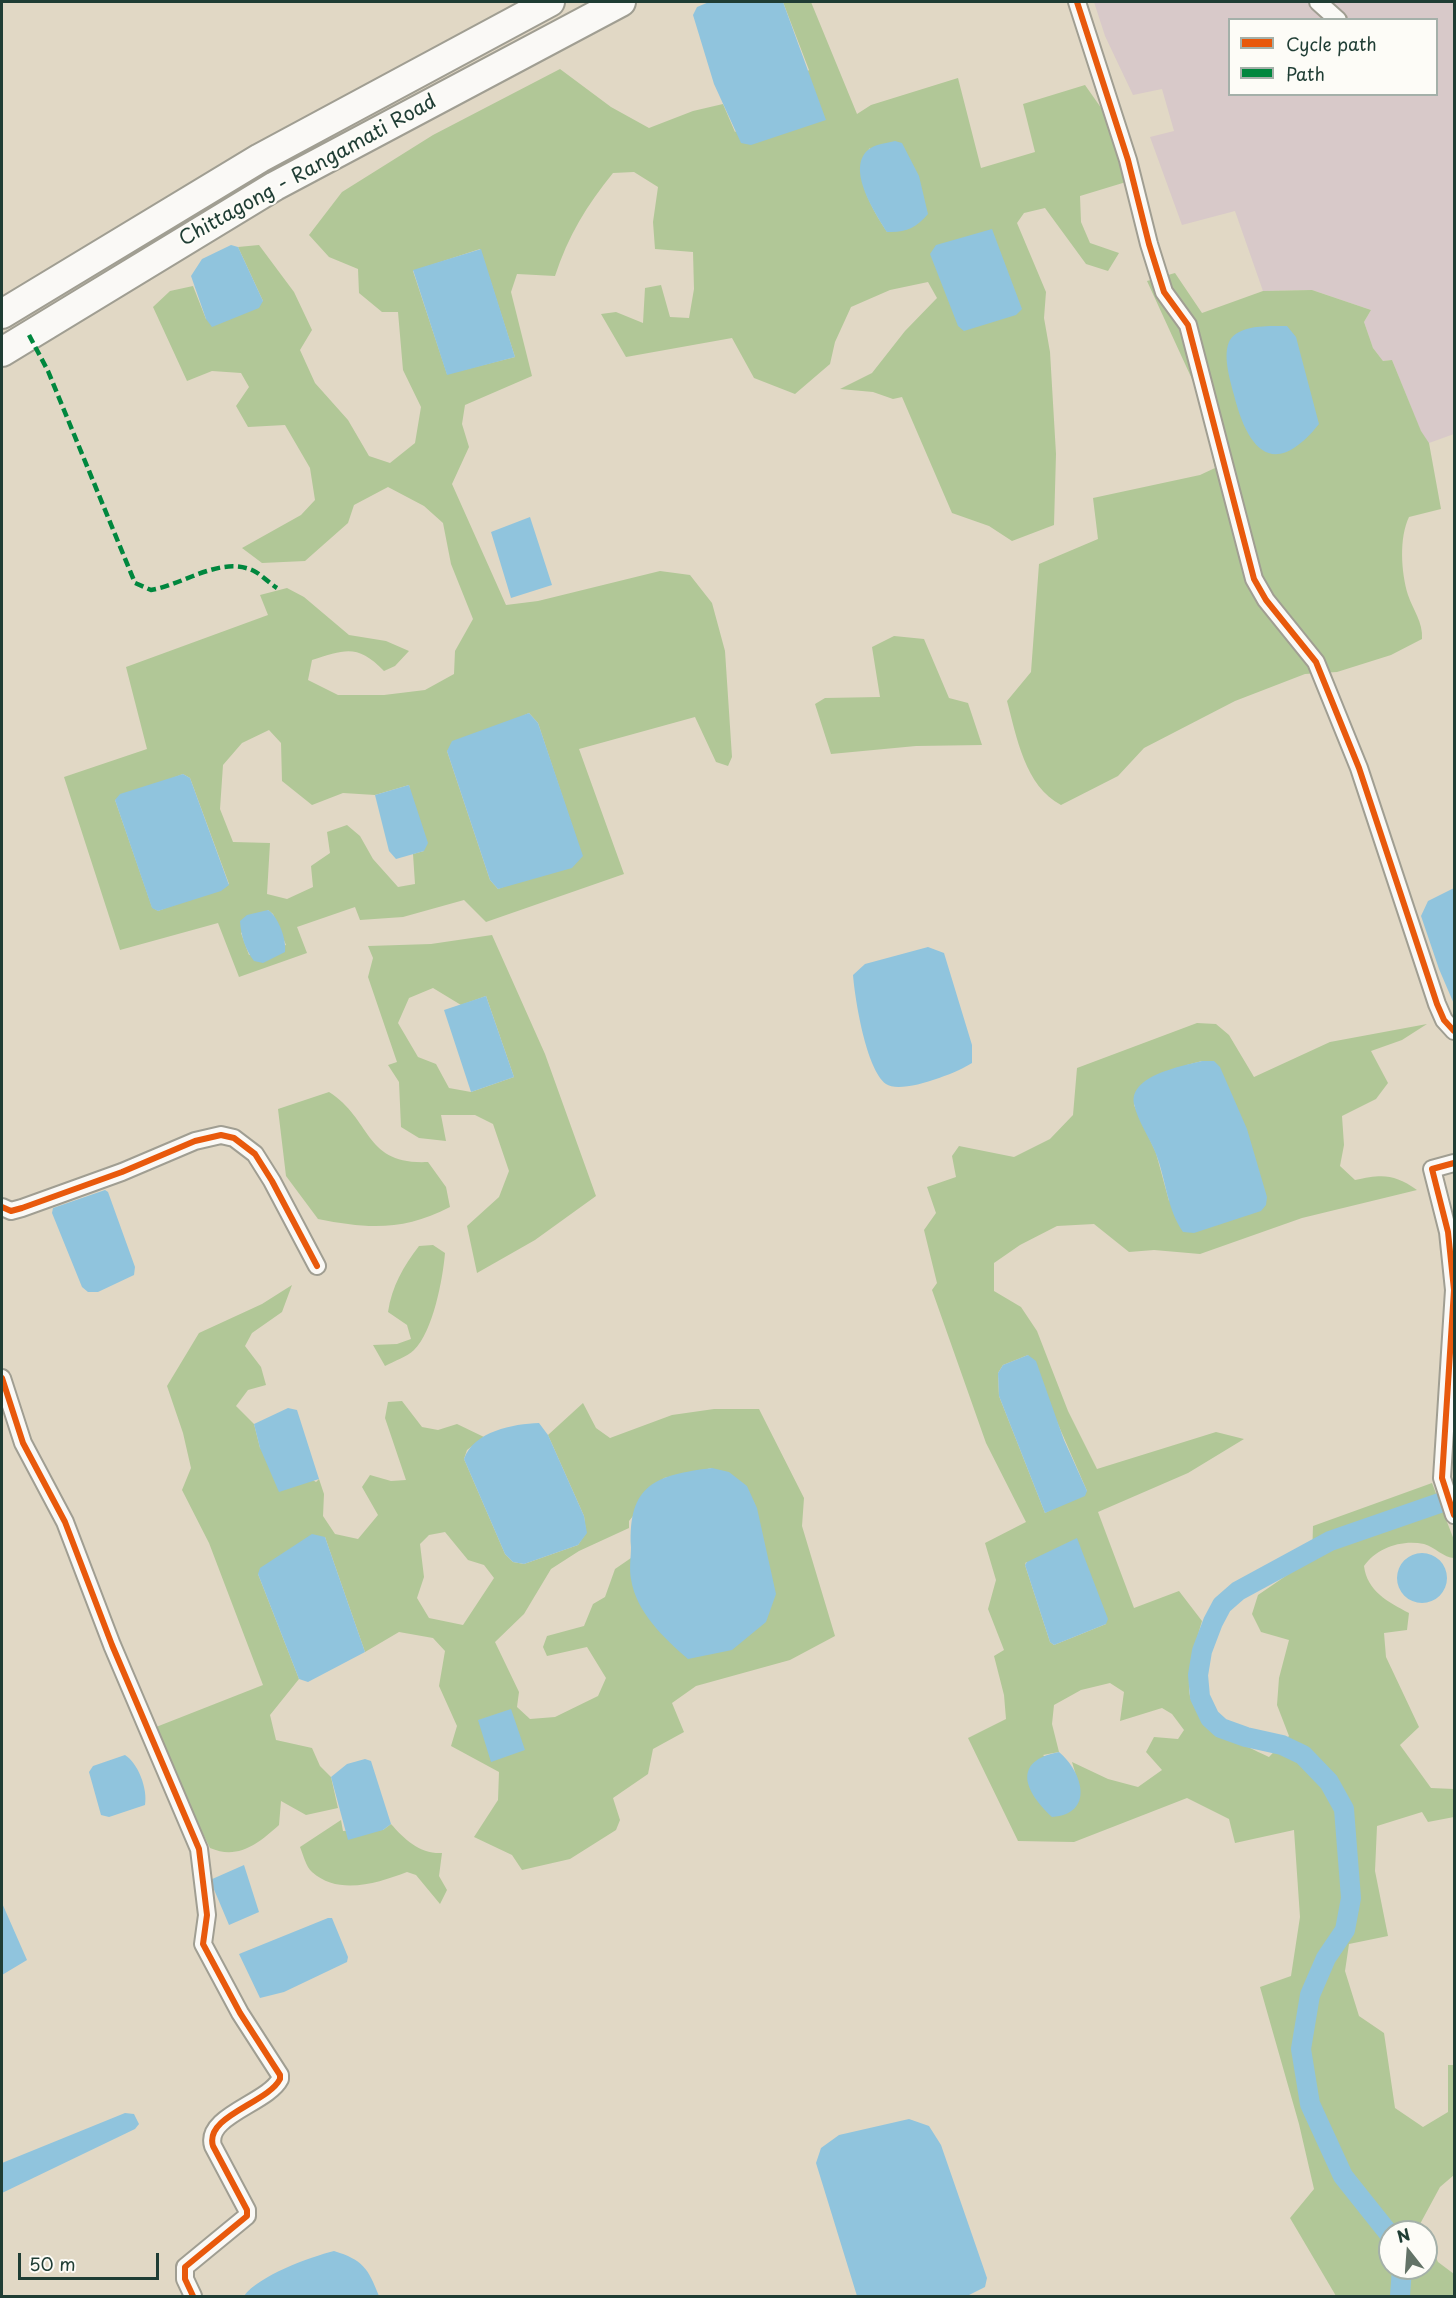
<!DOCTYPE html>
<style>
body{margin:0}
#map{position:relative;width:1456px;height:2298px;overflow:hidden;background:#e1d8c5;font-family:"Playpen Sans",sans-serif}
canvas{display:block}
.frame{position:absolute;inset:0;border:3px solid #1f3d34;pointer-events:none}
.legend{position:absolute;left:1228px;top:18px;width:210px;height:78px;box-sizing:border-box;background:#fdfcf7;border:2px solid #a4b0a9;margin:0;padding:8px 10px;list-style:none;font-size:18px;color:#1f3d34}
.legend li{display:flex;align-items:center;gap:12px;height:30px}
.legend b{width:30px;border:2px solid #a4b0a9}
.north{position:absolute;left:1378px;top:2220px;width:60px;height:60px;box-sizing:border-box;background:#fdfcf7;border:2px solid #a4b0a9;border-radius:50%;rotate:343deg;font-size:16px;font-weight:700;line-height:24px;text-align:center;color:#1f3d34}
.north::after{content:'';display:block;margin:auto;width:21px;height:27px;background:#637367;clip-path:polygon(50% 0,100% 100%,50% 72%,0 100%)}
.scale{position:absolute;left:18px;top:2253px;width:141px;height:27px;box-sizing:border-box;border:3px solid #1f3d34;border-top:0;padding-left:8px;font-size:18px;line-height:21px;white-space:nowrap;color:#1f3d34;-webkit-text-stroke:4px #fdfcf7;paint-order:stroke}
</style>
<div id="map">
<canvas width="1456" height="2298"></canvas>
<div class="frame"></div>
<ul class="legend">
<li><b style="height:8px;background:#e8590c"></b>Cycle path</li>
<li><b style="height:8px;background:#00873e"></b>Path</li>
</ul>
<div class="north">N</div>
<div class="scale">50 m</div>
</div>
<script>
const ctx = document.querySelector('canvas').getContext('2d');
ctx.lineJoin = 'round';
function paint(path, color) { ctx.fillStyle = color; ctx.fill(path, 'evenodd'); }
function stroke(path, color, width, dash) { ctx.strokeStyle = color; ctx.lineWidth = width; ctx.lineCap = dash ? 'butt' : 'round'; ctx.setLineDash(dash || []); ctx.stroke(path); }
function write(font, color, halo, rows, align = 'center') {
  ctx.font = font + ' "Playpen Sans",sans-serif'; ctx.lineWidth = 4.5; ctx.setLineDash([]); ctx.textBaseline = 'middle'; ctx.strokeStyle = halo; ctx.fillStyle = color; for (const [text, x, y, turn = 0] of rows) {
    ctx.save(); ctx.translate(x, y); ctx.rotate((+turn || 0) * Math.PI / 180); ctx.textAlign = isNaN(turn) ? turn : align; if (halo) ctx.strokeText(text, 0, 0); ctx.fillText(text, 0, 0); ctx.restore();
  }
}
paint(new Path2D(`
 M 1094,2 L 1454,2 L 1454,434 L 1429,443 L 1421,432 L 1392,360 L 1383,361 L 1373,348 L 1364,322 L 1371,310 L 1312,290 L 1263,291 L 1235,211 L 1182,225 L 1150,137 L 1174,131 L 1162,89 L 1133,95 L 1105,36 ZM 1230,20 L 1436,20 L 1436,94 L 1230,94 Z`), '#d8c9c9');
paint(new Path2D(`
 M 783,2 L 811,2 L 857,114 L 871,105 L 958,78 L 981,168 L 1035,152 L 1023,104 L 1085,85 L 1104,112 L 1126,182 L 1080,196 L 1081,222 L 1090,243 L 1119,253 L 1108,271 L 1086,264 L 1045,208 L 1024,213 L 1017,223 L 1046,292 L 1044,318 L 1050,352 L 1056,454 L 1054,525 L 1012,541 L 989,526 L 952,513 L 902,397 L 893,399 L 873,392 L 840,389 L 872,373 L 905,331 L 937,298 L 928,282 L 890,290 L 851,307 L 835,342 L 830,364 L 795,394 L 754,378 L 732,338 L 626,357 L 601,314 L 616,312 L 643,323 L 645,288 L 661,285 L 670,317 L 689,318 L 694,289 L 693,252 L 655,249 L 653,222 L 658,187 L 634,172 L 613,173 C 587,205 568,236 555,276 L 517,274 L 511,292 L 532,376 L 465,405 L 462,424 L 469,447 L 452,484 L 506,605 L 538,601 L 660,571 L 690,575 L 712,603 L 725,651 L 732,757 L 728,766 L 716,762 L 695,717 L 579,749 L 624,874 L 486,922 L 464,900 L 403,917 L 360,920 L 355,907 L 297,927 L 307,953 L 239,977 L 218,923 L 120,950 L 64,777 L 147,749 L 126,667 L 268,615 L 260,595 L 287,588 L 304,597 L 349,635 L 386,641 L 409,651 L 395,666 L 384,671 C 358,644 346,649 312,660 L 308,680 L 338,695 L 384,695 L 425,690 L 454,674 L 455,651 L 473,619 L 451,564 L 443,523 L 424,506 L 388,487 L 354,505 L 348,523 L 305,561 L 262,563 L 242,548 L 301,515 L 315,500 L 310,468 L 285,425 L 248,427 L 236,406 L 249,387 L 241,373 L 212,371 L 187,381 L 153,307 L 170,291 L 193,286 L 206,319 L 263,301 L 238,247 L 259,245 L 294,292 L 312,330 L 300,350 L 315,383 L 348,420 L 369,456 L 390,463 L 415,443 L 421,407 L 403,370 L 398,312 L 382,312 L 359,293 L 358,269 L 329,257 L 309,235 L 342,192 L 433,135 L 560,69 L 611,107 L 649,128 L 693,111 L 723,104 L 735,132 L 809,70 ZM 870,148 L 887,232 C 872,208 849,172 870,148 ZM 480,249 L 515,357 L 447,374 L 413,271 ZM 529,713 L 538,723 L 582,856 L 498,889 L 490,880 L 447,751 ZM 269,730 L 281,743 L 282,781 L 312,805 L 343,793 L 375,795 L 409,785 L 424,851 L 413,854 L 415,884 L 398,887 L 373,859 L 360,836 L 347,825 L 327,832 L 330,853 L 311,866 L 313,887 L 287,899 L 267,894 L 270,843 L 233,842 L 220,809 L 223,765 L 242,743 ZM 183,774 L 190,778 L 229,884 L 158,911 L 152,907 L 115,800 ZM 268,910 L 273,914 L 286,945 L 249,955 L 241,933 Z
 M 1175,273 L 1202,313 L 1263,291 L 1312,290 L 1371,310 L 1364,322 L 1373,348 L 1383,361 L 1392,360 L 1421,431 L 1429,443 L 1441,509 L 1409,517 C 1399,538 1401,572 1408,595 C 1413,610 1423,622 1422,639 L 1391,655 L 1337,672 L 1305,674 L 1235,701 L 1144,748 L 1118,776 L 1061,805 C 1025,786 1017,738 1007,701 L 1031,672 L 1039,564 L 1098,539 L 1093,498 L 1200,475 L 1215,468 L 1197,390 L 1147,281 Z
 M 894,636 L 924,639 L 949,698 L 968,703 L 982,745 L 916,746 L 831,754 L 815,704 L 825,698 L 880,697 L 872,647 Z
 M 492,935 L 545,1054 L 596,1196 L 535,1240 L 477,1273 L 467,1226 L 499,1197 L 509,1171 L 493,1124 L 475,1115 L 441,1115 L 446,1141 L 419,1138 L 401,1127 L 399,1082 L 388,1065 L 397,1062 L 368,977 L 373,958 L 368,946 L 431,944 ZM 433,988 L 461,1005 L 486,996 L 514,1077 L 471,1092 L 449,1088 L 436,1064 L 418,1057 L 398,1023 L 409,998 Z
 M 1197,1023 L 1216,1024 L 1229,1035 L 1254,1077 L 1330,1042 L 1427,1024 L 1402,1040 L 1371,1051 L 1388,1083 L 1376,1099 L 1342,1116 L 1344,1145 L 1340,1166 L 1355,1180 C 1383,1174 1394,1174 1417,1190 L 1302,1218 L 1200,1254 L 1154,1250 L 1129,1252 L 1094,1224 L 1057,1226 L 1020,1245 L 994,1263 L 994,1291 L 1021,1307 L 1037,1331 L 1068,1411 L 1097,1469 L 1216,1432 L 1244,1439 L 1188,1473 L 1098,1512 L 1134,1608 L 1179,1591 L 1202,1621 C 1196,1642 1188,1666 1189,1688 C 1189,1722 1244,1745 1269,1757 L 1289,1736 L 1277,1705 L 1279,1678 L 1289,1640 L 1261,1632 L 1252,1614 L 1258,1595 L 1312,1558 L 1313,1526 L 1432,1483 L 1454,1540 L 1454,1558 C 1444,1558 1435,1547 1424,1544 C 1402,1539 1376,1548 1364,1566 C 1367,1591 1388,1602 1409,1613 L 1407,1630 L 1384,1633 L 1386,1657 L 1419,1727 L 1400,1745 L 1431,1788 L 1454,1789 L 1454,1817 L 1428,1822 L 1422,1812 L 1377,1826 L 1375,1871 L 1388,1936 L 1349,1944 L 1345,1971 L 1359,2016 L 1384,2033 L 1395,2108 L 1423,2127 L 1448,2112 L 1448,2065 L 1454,2065 L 1454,2175 L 1440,2187 L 1420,2224 L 1424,2232 L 1390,2232 L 1390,2268 L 1426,2268 L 1426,2236 L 1438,2262 L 1454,2274 L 1454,2296 L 1336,2296 L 1290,2218 L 1314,2189 L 1299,2124 L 1260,1987 L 1291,1976 L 1300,1917 L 1294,1830 L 1235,1843 L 1229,1819 L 1187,1798 L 1074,1842 L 1018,1841 L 968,1738 L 1006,1719 L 1004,1695 L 994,1656 L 1004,1650 L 988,1609 L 996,1580 L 985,1543 L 1026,1522 L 986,1443 L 932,1290 L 937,1283 L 924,1230 L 936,1213 L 927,1187 L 956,1177 L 952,1156 L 959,1146 L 1014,1157 L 1050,1139 L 1073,1115 L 1077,1068 ZM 1202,1061 L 1169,1201 L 1156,1153 L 1134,1105 L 1134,1096 L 1187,1065 ZM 1028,1355 L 1087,1491 L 1045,1513 L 999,1396 L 998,1373 L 1003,1365 ZM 1026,1562 L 1106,1624 L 1054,1645 L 1050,1642 L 1025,1565 ZM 1110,1683 L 1124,1692 L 1120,1721 L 1162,1708 L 1172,1714 L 1184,1730 L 1178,1739 L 1154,1737 L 1146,1752 L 1162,1770 L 1138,1787 L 1108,1779 L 1072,1762 L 1080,1789 L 1043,1755 L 1059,1752 L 1052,1724 L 1054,1705 L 1081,1690 Z
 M 329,1092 C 373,1120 363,1165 428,1162 L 446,1187 L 450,1207 C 404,1231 368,1229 318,1219 L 286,1176 L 278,1109 Z
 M 433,1245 L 445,1253 C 443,1278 433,1332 414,1350 C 407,1357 394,1361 385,1366 L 373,1345 L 397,1344 L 411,1339 L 407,1325 L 388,1312 C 392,1286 403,1267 419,1246 Z
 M 292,1285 L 282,1312 L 252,1333 L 245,1346 L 261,1367 L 266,1385 L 248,1390 L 236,1406 L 254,1424 L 260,1448 L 316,1482 L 319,1479 L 324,1494 L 323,1516 L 335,1534 L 358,1539 L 378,1515 L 362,1487 L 370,1475 L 391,1481 L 406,1480 L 385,1418 L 388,1402 L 402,1401 L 422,1427 L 438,1430 L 457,1424 L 484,1437 L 467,1450 L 464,1459 L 505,1554 L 513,1562 L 524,1564 L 578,1545 L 586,1533 L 584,1516 L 548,1435 L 583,1403 L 596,1428 L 610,1438 L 672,1415 L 714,1409 L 759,1409 L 804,1498 L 802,1526 L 835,1636 L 790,1660 L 696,1686 L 672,1703 L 684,1732 L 653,1749 L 648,1774 L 613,1798 L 620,1820 L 616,1830 L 570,1859 L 522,1870 L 512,1855 L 474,1837 L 498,1800 L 499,1772 L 451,1746 L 457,1726 L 439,1686 L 445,1651 L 433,1638 L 399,1632 L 365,1652 L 325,1537 L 258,1574 L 299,1679 L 270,1715 L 276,1740 L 312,1748 L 320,1766 L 331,1777 L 338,1808 L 306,1815 L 281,1801 L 279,1825 C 258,1844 238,1860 210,1848 L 151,1729 L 263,1685 L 209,1543 L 182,1490 L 191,1468 L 183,1433 L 167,1386 L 199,1333 L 262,1304 ZM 712,1468 L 631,1579 L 631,1558 L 615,1569 L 605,1597 L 593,1604 L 584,1626 L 547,1636 L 543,1647 L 547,1656 L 587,1647 L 606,1678 L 598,1696 L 555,1717 L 530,1719 L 517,1707 L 519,1692 L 495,1642 L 524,1614 L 551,1569 L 579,1551 L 629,1528 L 629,1521 L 664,1478 ZM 445,1532 L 468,1560 L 484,1565 L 494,1578 L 463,1625 L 429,1618 L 417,1598 L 424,1577 L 420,1544 L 429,1535 Z
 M 341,1820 L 343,1831 L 383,1830 L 391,1824 C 405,1840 420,1854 442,1853 L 439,1876 L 447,1890 L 440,1904 L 416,1875 L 407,1872 C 378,1883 339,1896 312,1872 C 306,1867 303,1854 300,1847 Z`), '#b1c797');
paint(new Path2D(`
 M 709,2 L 783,2 L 826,120 L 751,145 L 741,143 L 714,84 L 693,15 L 697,7 Z
 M 895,141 L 902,143 L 919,176 L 928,214 C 916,228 905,233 887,232 C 875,213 846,169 868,150 C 875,144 887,143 895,141 Z
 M 992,229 L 1022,309 L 1016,315 L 964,331 L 958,326 L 930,254 L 936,245 Z
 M 231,245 L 238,247 L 263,301 L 259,308 L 212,327 L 206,319 L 191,276 L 202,259 Z
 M 481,249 L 515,357 L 447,375 L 413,270 Z
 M 1287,326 L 1296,337 L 1319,424 C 1274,480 1248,451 1234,395 C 1230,380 1222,354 1230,340 C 1240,324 1271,326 1287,326 Z
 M 530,517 L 552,585 L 511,598 L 491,532 Z
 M 529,713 L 538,723 L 583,856 L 572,868 L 498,889 L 490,880 L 447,751 L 452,741 Z
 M 183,774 L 190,778 L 229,885 L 221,891 L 158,911 L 152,908 L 115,800 L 120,794 Z
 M 409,785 L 428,843 L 424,851 L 396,859 L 389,851 L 375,795 Z
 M 1454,888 L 1454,1004 L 1439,969 L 1421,916 L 1428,901 Z
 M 268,910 C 278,916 287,940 285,952 L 263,963 L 254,961 C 245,949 241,936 240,921 L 247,915 Z
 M 928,947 L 944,953 L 972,1045 L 972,1063 C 957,1073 901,1095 886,1084 C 866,1069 855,999 853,975 L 865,964 Z
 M 486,996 L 514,1077 L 471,1092 L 444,1010 Z
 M 1202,1061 L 1214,1061 L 1220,1067 L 1247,1129 L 1267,1197 L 1266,1205 L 1261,1211 L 1194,1233 L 1183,1232 C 1167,1209 1166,1180 1156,1154 C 1150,1138 1138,1122 1134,1104 C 1129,1075 1183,1066 1202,1061 Z
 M 105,1190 L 108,1192 L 135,1267 L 134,1275 L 98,1292 L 88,1292 L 82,1287 L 52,1213 L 53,1208 Z
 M 1028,1355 L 1036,1361 L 1064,1440 L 1087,1491 L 1085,1496 L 1045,1513 L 999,1396 L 998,1373 L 1003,1365 Z
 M 288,1408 L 297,1410 L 319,1479 L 279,1492 L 260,1448 L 254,1424 Z
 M 539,1423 L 548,1435 L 584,1516 L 587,1533 L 578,1545 L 524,1564 L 513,1562 L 505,1554 L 464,1459 C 474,1431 513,1424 539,1423 Z
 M 712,1468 L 729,1472 L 747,1486 L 757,1508 L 776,1594 L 766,1622 L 732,1650 L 688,1659 C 664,1638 636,1612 631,1579 C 629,1568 631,1557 631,1547 C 628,1484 656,1475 712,1468 Z
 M 312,1534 L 325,1537 L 365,1652 L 308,1682 L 299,1679 L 258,1574 L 260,1568 Z
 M 1077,1538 L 1108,1619 L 1106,1624 L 1054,1645 L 1050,1642 L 1025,1565 L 1027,1562 Z
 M1397 1578a25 25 0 1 1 50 0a25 25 0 1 1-50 0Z
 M 511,1709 L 525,1750 L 491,1762 L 478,1720 Z
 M 1059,1752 C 1083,1772 1095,1814 1052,1817 C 1024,1791 1012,1761 1059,1752 Z
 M 125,1755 C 138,1763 148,1789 145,1805 L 109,1817 L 101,1815 L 89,1772 L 93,1766 Z
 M 365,1759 L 371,1761 L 391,1824 L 383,1830 L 348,1840 L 331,1777 L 347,1764 Z
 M 244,1865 L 259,1912 L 229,1925 L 210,1880 Z
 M 2,1903 L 27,1960 L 2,1975 Z
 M 328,1918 L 332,1918 L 348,1957 L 347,1962 L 284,1992 L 260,1998 L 239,1954 Z
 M 125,2113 L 134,2114 L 139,2124 L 135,2129 L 2,2193 L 2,2163 Z
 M 909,2119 L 929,2126 L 941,2145 L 987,2278 L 985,2287 L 967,2296 L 857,2296 L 816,2163 L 821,2148 L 839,2135 Z
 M 334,2251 C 363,2260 368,2268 379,2296 L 244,2296 C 258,2276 310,2257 334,2251 Z`), '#90c4dd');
stroke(new Path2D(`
 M 1390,2235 L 1343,2176 L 1310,2104 L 1301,2049 L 1310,1995 L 1326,1958 L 1345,1930 L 1351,1898 L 1344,1809 L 1329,1782 L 1303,1755 L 1282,1745 L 1246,1737 L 1221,1728 L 1210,1718 L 1200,1697 L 1198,1675 L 1202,1651 L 1213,1622 L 1222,1605 L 1238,1591 L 1330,1541 L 1454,1498
 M 1400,2296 L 1402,2268`), '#90c4dd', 20);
const street = new Path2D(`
 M 1077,2 L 1128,160 L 1149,244 L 1164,292 L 1188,325 L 1254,579 L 1266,600 L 1316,662 L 1359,768 L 1437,1004 L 1444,1020 L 1454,1031
 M 1318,2 L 1338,20
 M 1454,1163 L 1432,1169 L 1448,1232 L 1454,1290 L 1442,1478 L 1454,1515
 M 2,1207 L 11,1211 L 22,1208 L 122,1172 L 195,1141 L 221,1135 L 234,1138 L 255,1154 L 272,1181 L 317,1266
 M 2,1378 L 23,1443 L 65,1522 L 112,1645 L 199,1849 L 207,1915 L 203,1944 L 240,2013 L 280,2075 L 280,2079 C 268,2103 204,2116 213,2146 L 247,2210 L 247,2216 L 185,2267 L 185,2279 L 193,2296`);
const highway = new Path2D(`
 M 2,314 L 260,158 L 550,2
 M 2,352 L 275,186 L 621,2`);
stroke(street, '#a09e92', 20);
stroke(highway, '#a09e92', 32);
stroke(street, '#faf9f6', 16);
stroke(highway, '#faf9f6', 28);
stroke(new Path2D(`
 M 29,335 L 48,371 L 135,583 L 151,590 C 183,585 221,555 254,571 C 262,575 269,583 277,588`), '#00873e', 4.5, [9, 4.5]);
stroke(new Path2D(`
 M 1077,2 L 1128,160 L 1149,244 L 1164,292 L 1188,325 L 1254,579 L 1266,600 L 1316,662 L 1359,768 L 1437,1004 L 1444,1020 L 1454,1031
 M 1454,1163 L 1432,1169 L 1448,1232 L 1454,1290 L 1442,1478 L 1454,1515
 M 2,1207 L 11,1211 L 22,1208 L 122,1172 L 195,1141 L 221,1135 L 234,1138 L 255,1154 L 272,1181 L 317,1266
 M 2,1378 L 23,1443 L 65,1522 L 112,1645 L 199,1849 L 207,1915 L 203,1944 L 240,2013 L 280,2075 L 280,2079 C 268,2103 204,2116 213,2146 L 247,2210 L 247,2216 L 185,2267 L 185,2279 L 193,2296`), '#e8590c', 6);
write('20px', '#1f3d34', '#fdfcf7', [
 ["Chittagong - Rangamati Road",308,171,-29]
]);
</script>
